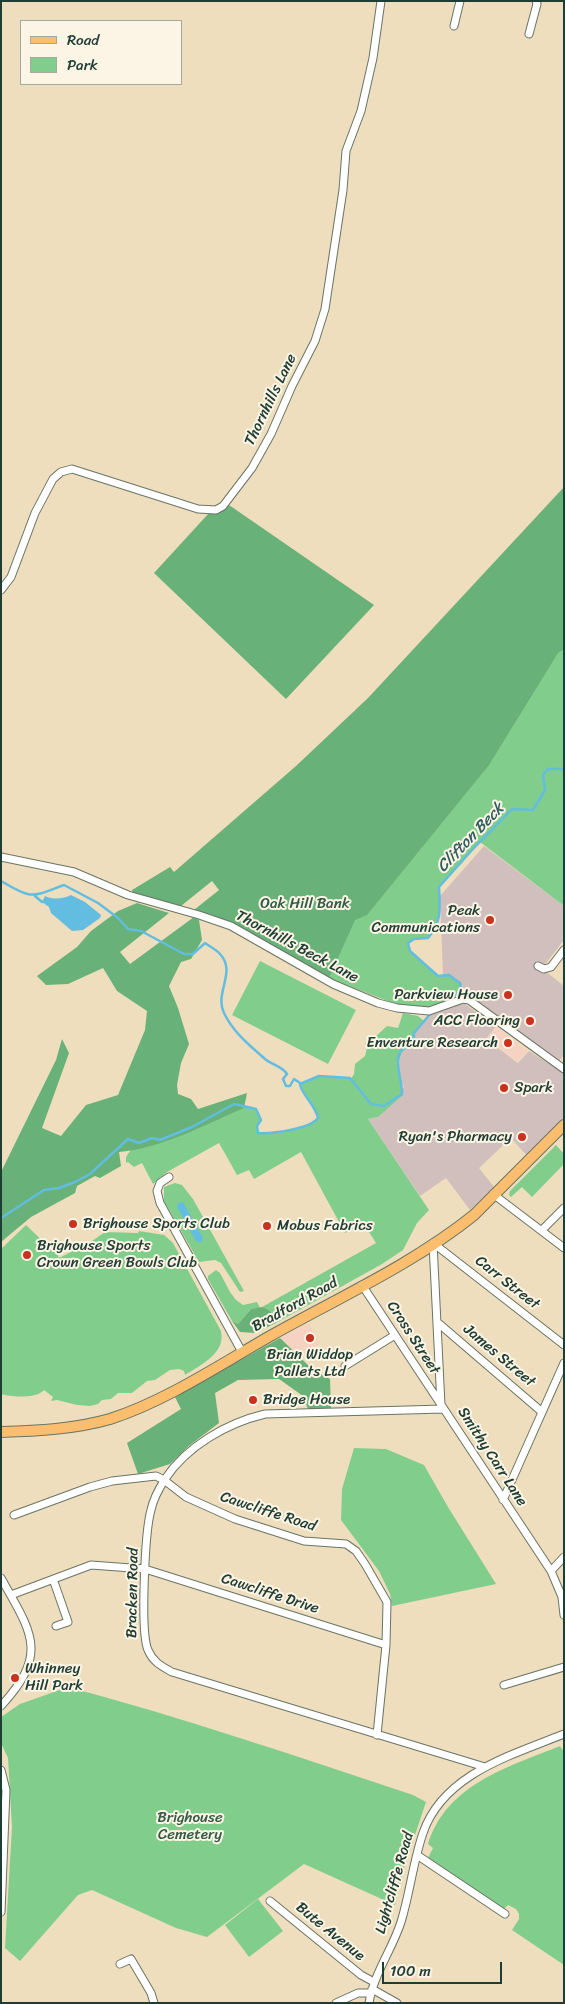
<!DOCTYPE html>
<style>
body{margin:0}
#map{position:relative;width:565px;height:2004px;overflow:hidden;background:#efdebd;font-family:Sriracha,sans-serif}
canvas{display:block}
.frame{position:absolute;inset:0;border:2px solid #1f3d34;pointer-events:none}
.legend{position:absolute;left:20px;top:20px;width:162px;height:65px;box-sizing:border-box;background:#fcf5e5;border:1px solid #a4ab9e;margin:0;padding:6px 9px;list-style:none;font-size:15px;color:#1f3d34}
.legend li{display:flex;align-items:center;gap:10px;height:25px}
.legend b{width:25px;border:1px solid #a4ab9e}
.scale{position:absolute;left:382px;top:1962px;width:120px;height:22px;box-sizing:border-box;border:2px solid #1f3d34;border-top:0;padding-left:6px;font-size:15px;line-height:18px;white-space:nowrap;color:#1f3d34;-webkit-text-stroke:4px #fcf5e5;paint-order:stroke}
</style>
<div id="map">
<canvas width="565" height="2004"></canvas>
<div class="frame"></div>
<ul class="legend">
<li><b style="height:6px;background:#fabe6e"></b>Road</li>
<li><b style="height:14px;background:#81ce8c"></b>Park</li>
</ul>
<div class="scale">100 m</div>
</div>
<script>
const ctx = document.querySelector('canvas').getContext('2d');
ctx.lineJoin = 'round';
function paint(path, color) { ctx.fillStyle = color; ctx.fill(path, 'evenodd'); }
function stroke(path, color, width, dash) { ctx.strokeStyle = color; ctx.lineWidth = width; ctx.lineCap = dash ? 'butt' : 'round'; ctx.setLineDash(dash || []); ctx.stroke(path); }
function write(font, color, halo, rows, align = 'center') {
  ctx.font = font + ' Sriracha,sans-serif'; ctx.lineWidth = 4; ctx.setLineDash([]); ctx.textBaseline = 'middle'; ctx.strokeStyle = halo; ctx.fillStyle = color; for (const [text, x, y, turn = 0] of rows) {
    ctx.save(); ctx.translate(x, y); ctx.rotate((+turn || 0) * Math.PI / 180); ctx.textAlign = isNaN(turn) ? turn : align; if (halo) ctx.strokeText(text, 0, 0); ctx.fillText(text, 0, 0); ctx.restore();
  }
}
paint(new Path2D(`
 M 496,1026 L 528,1051 L 518,1062 L 487,1038 Z
 M 309,1323 L 320,1344 L 299,1357 L 279,1338 Z`), '#f5d2c2');
paint(new Path2D(`
 M 484,846 L 564,906 L 564,940 L 546,963 L 539,966 L 564,986 L 564,1055 L 559,1061 L 443,975 L 440,896 Z
 M 462,1002 L 496,1026 L 486,1039 L 518,1063 L 529,1051 L 564,1073 L 564,1123 L 528,1157 L 511,1138 L 479,1168 L 494,1187 L 470,1210 L 446,1178 L 420,1196 L 368,1119 L 378,1117 L 404,1087 L 401,1081 L 399,1061 L 402,1052 L 415,1041 L 415,1033 L 424,1021 L 434,1012 Z`), '#d1bfbd');
paint(new Path2D(`
 M 564,579 L 564,906 L 480,842 L 439,887 C 440,908 442,922 428,938 L 414,939 L 408,943 L 410,951 L 438,976 L 449,975 L 460,983 L 461,991 L 438,1007 L 426,1009 L 403,1007 L 329,978 L 232,922 L 211,915 Z
 M 260,961 L 356,1010 L 328,1064 L 232,1015 Z
 M 403,1013 L 418,1016 L 424,1021 L 415,1033 L 415,1041 L 402,1052 L 399,1061 L 403,1095 L 378,1117 L 368,1119 L 429,1210 L 417,1223 L 403,1250 L 382,1264 L 276,1323 C 275,1315 270,1309 262,1307 L 376,1243 L 364,1224 L 345,1233 L 301,1152 L 254,1179 L 249,1170 L 237,1175 L 219,1143 L 167,1172 L 153,1184 L 142,1163 L 134,1167 L 128,1162 L 126,1163 L 126,1157 L 132,1148 L 244,1105 L 256,1109 L 261,1120 L 257,1126 L 258,1133 C 272,1134 310,1129 318,1118 C 315,1104 301,1094 300,1084 L 319,1076 L 351,1079 L 354,1074 L 355,1064 L 365,1056 L 367,1048 L 365,1044 L 367,1040 L 375,1037 L 387,1026 L 398,1028 Z
 M 556,1145 L 564,1154 L 564,1164 L 532,1197 L 522,1187 L 511,1197 L 509,1195 L 510,1191 Z
 M 175,1183 L 182,1185 L 193,1199 L 244,1291 L 240,1292 L 221,1263 L 215,1260 L 199,1262 L 196,1257 L 164,1201 L 164,1187 Z
 M 26,1225 L 54,1252 L 56,1251 L 59,1258 L 92,1241 L 105,1232 L 138,1233 L 139,1231 L 164,1235 L 173,1243 L 221,1331 C 226,1353 201,1365 185,1375 L 184,1371 L 179,1369 L 170,1370 L 155,1380 L 147,1381 L 132,1393 L 118,1393 L 111,1399 L 102,1400 L 98,1404 L 90,1406 L 77,1405 L 57,1400 L 51,1401 L 53,1397 L 44,1390 C 37,1399 11,1397 1,1394 L 1,1249 Z
 M 216,1270 L 220,1273 L 230,1292 L 236,1300 L 243,1305 L 257,1302 L 260,1308 L 251,1309 L 238,1324 L 232,1321 L 208,1279 L 208,1276 Z
 M 354,1448 L 386,1449 L 424,1465 L 448,1507 L 496,1584 L 392,1606 L 390,1594 L 379,1571 L 341,1520 L 342,1489 Z
 M 68,1687 C 184,1718 299,1757 413,1795 L 426,1802 L 405,1865 L 395,1905 L 304,1864 L 207,1937 L 176,1928 L 92,1890 L 78,1895 L 20,1961 L 5,1948 L 12,1827 L 8,1758 L 1,1743 L 1,1717 L 20,1704 Z
 M 560,1746 L 564,1752 L 564,1965 L 512,1930 L 519,1919 L 519,1914 L 516,1909 L 508,1905 L 504,1909 L 428,1858 L 433,1848 L 428,1844 C 447,1784 508,1767 560,1746 Z
 M 258,1899 L 283,1931 L 249,1957 L 225,1925 Z`), '#81ce8c');
paint(new Path2D(`
 M 564,487 L 564,649 L 558,653 L 489,765 L 367,915 L 355,920 L 329,978 L 232,922 L 194,910 L 219,890 L 212,881 L 181,906 L 133,895 L 132,890 L 170,867 L 174,872 L 296,766 L 368,698 Z
 M 229,505 L 374,605 L 286,699 L 154,573 L 209,513 L 218,514 Z
 M 137,903 L 169,913 L 120,952 L 130,964 L 194,917 L 199,920 L 202,940 L 191,959 L 181,962 L 169,986 L 178,1008 L 189,1044 L 181,1063 L 177,1085 L 178,1094 L 191,1099 L 198,1109 L 247,1093 L 244,1108 C 204,1125 163,1148 119,1152 L 121,1166 L 100,1178 L 95,1176 L 77,1186 L 75,1193 L 31,1217 L 1,1242 L 1,1172 L 56,1060 L 62,1039 L 69,1053 L 42,1128 L 61,1136 L 86,1105 L 118,1095 L 145,1030 L 147,1011 L 117,991 L 103,968 L 68,984 L 46,985 L 37,976 L 77,947 L 91,931 L 118,911 Z
 M 262,1307 C 270,1309 275,1315 276,1323 L 255,1333 L 240,1332 L 232,1321 L 238,1324 L 251,1309 Z
 M 280,1338 L 313,1370 L 330,1379 L 331,1409 L 308,1409 L 303,1396 L 279,1379 L 238,1380 L 215,1393 L 219,1423 L 190,1445 L 170,1464 L 138,1474 L 127,1443 L 181,1409 L 175,1397 Z`), '#68b178');
paint(new Path2D(`
 M 71,895 L 85,902 L 101,915 L 100,918 L 83,930 L 72,931 L 51,913 L 49,907 L 42,902 L 45,896 C 54,900 63,899 71,895 Z
 M 183,1202 L 203,1238 L 201,1243 L 196,1241 L 177,1207 L 178,1203 Z`), '#62bde0');
stroke(new Path2D(`
 M 1,881 C 33,900 31,897 64,885 L 98,903 L 118,918 L 128,929 L 141,931 L 184,954 L 193,954 L 205,943 C 209,946 217,950 220,954 C 237,972 214,993 224,1013 C 233,1032 249,1045 265,1059 C 272,1065 282,1066 287,1074 L 283,1079 L 286,1086 L 290,1086 L 294,1079 L 300,1083
 M 35,896 L 42,902
 M 446,1002 L 461,991 L 460,983 L 449,975 L 438,976 L 410,951 L 408,943 L 414,939 L 428,938 C 442,922 440,908 439,887 L 472,850 L 512,809 L 533,810 L 545,790 L 543,775 L 548,769 L 564,769
 M 1,1218 L 44,1190 L 59,1188 L 75,1182 L 90,1174 L 128,1139 L 139,1143 L 152,1138 L 160,1140 L 192,1127 L 234,1104 L 256,1109 L 261,1120 L 257,1126 L 258,1133 C 272,1134 310,1129 318,1118 C 315,1104 301,1094 300,1084 L 319,1076 L 350,1078 L 371,1104 L 384,1106 L 402,1094 C 403,1082 393,1063 401,1051 C 404,1048 410,1044 414,1041 L 414,1033 L 431,1013`), '#62bde0', 2.5);
const minor = new Path2D(`
 M 454,26 L 460,1
 M 529,34 L 537,4 L 536,1
 M 1,590 L 11,577 L 35,513 L 53,479 L 61,472 L 72,469 L 198,509 L 216,510 L 223,506 L 252,468 L 271,434 L 292,386 L 315,341 L 325,309 L 343,190 L 346,151 L 361,111 L 373,58 L 381,1
 M 1,857 L 74,872 L 128,895 L 199,915 L 231,926 L 333,984 L 378,1003 L 397,1008 L 429,1011 L 463,999 L 469,1000 L 564,1069
 M 538,966 L 544,969 L 551,967 L 564,950
 M 169,1177 L 160,1183 L 157,1191 L 160,1203 L 242,1352
 M 493,1194 L 564,1248
 M 542,1230 L 564,1208
 M 433,1243 L 564,1345
 M 433,1243 L 441,1405
 M 362,1285 L 551,1571 L 562,1597 L 564,1615
 M 437,1322 L 542,1412
 M 345,1366 L 395,1335
 M 443,1409 L 265,1414 C 227,1423 187,1446 165,1479 C 160,1487 153,1500 151,1510 C 145,1531 140,1632 148,1650 C 153,1662 161,1666 172,1672 L 485,1767
 M 503,1500 L 564,1363
 M 14,1515 L 90,1487 L 112,1481 L 156,1476 L 164,1480 L 186,1497 L 235,1519 L 304,1541 L 346,1544 L 356,1551 L 365,1564 L 387,1602 L 386,1645 L 377,1735
 M 551,1571 L 564,1557
 M 1,1578 C 31,1632 50,1653 1,1706
 M 53,1579 L 68,1622 L 56,1626
 M 11,1595 L 91,1565 L 145,1569 L 386,1645
 M 504,1685 L 564,1667
 M 1,1770 L 6,1790 L 1,1912
 M 417,1855 L 505,1914
 M 270,1901 L 361,1975 L 374,1982
 M 120,1964 L 131,1959 L 151,1993 L 154,2003
 M 372,1989 L 397,2003
 M 336,2003 L 358,1993 L 370,1993
 M 369,2003 C 374,1973 392,1950 401,1922 C 410,1893 413,1862 423,1833 C 443,1774 512,1755 564,1734`);
const primary = new Path2D(`
 M 1,1432 C 37,1431 75,1429 110,1419 C 166,1401 221,1364 272,1335 C 340,1297 413,1264 474,1215 L 564,1125`);
stroke(minor, '#687564', 9);
stroke(primary, '#687564', 12);
stroke(minor, '#fff', 7);
stroke(primary, '#fabe6e', 10);
for (const [x, y, r, color] of [
 [490,920,5,"#c8321e"],
 [508,995,5,"#c8321e"],
 [530,1021,5,"#c8321e"],
 [508,1043,5,"#c8321e"],
 [504,1088,5,"#c8321e"],
 [522,1137,5,"#c8321e"],
 [73,1224,5,"#c8321e"],
 [267,1226,5,"#c8321e"],
 [27,1255,5,"#c8321e"],
 [310,1338,5,"#c8321e"],
 [253,1400,5,"#c8321e"],
 [15,1678,5,"#c8321e"]
]) { const dot = new Path2D(); dot.arc(x, y, r, 0, 2 * Math.PI); ctx.fillStyle = color; ctx.fill(dot); stroke(dot, '#fcf5e5', 2); }
write('15px', '#1f3d34', '#fcf5e5', [
 ["Thornhills Lane",271,400,-64],
 ["Thornhills Beck Lane",297,947,28],
 ["Carr Street",507,1283,38],
 ["Bradford Road",295,1305,-29],
 ["Cross Street",413,1338,57],
 ["James Street",499,1356,40],
 ["Smithy Carr Lane",492,1457,57],
 ["Cawcliffe Road",268,1512,18],
 ["Bracken Road",133,1593,-89],
 ["Cawcliffe Drive",270,1594,18],
 ["Lightcliffe Road",395,1883,-74],
 ["Bute Avenue",330,1932,39]
]);
write('15px', '#335a46', '#fcf5e5', [
 ["Oak Hill Bank",305,904],
 ["Brighouse",190,1818],
 ["Cemetery",190,1835]
]);
write('15px', '#1f3d34', '#fcf5e5', [
 ["Peak",480,911,"right"],
 ["Communications",480,928,"right"],
 ["Parkview House",498,995,"right"],
 ["ACC Flooring",520,1021,"right"],
 ["Enventure Research",498,1043,"right"],
 ["Spark",514,1088],
 ["Ryan's Pharmacy",512,1137,"right"],
 ["Brighouse Sports Club",83,1224],
 ["Mobus Fabrics",277,1226],
 ["Brighouse Sports",37,1246],
 ["Crown Green Bowls Club",37,1263],
 ["Brian Widdop",310,1355,"center"],
 ["Pallets Ltd",310,1372,"center"],
 ["Bridge House",263,1400],
 ["Whinney",25,1669],
 ["Hill Park",25,1686]
], 'left');
write('italic 16px', '#305d5f', '#fcf5e5', [
 ["Clifton Beck",471,838,-46]
]);
</script>
